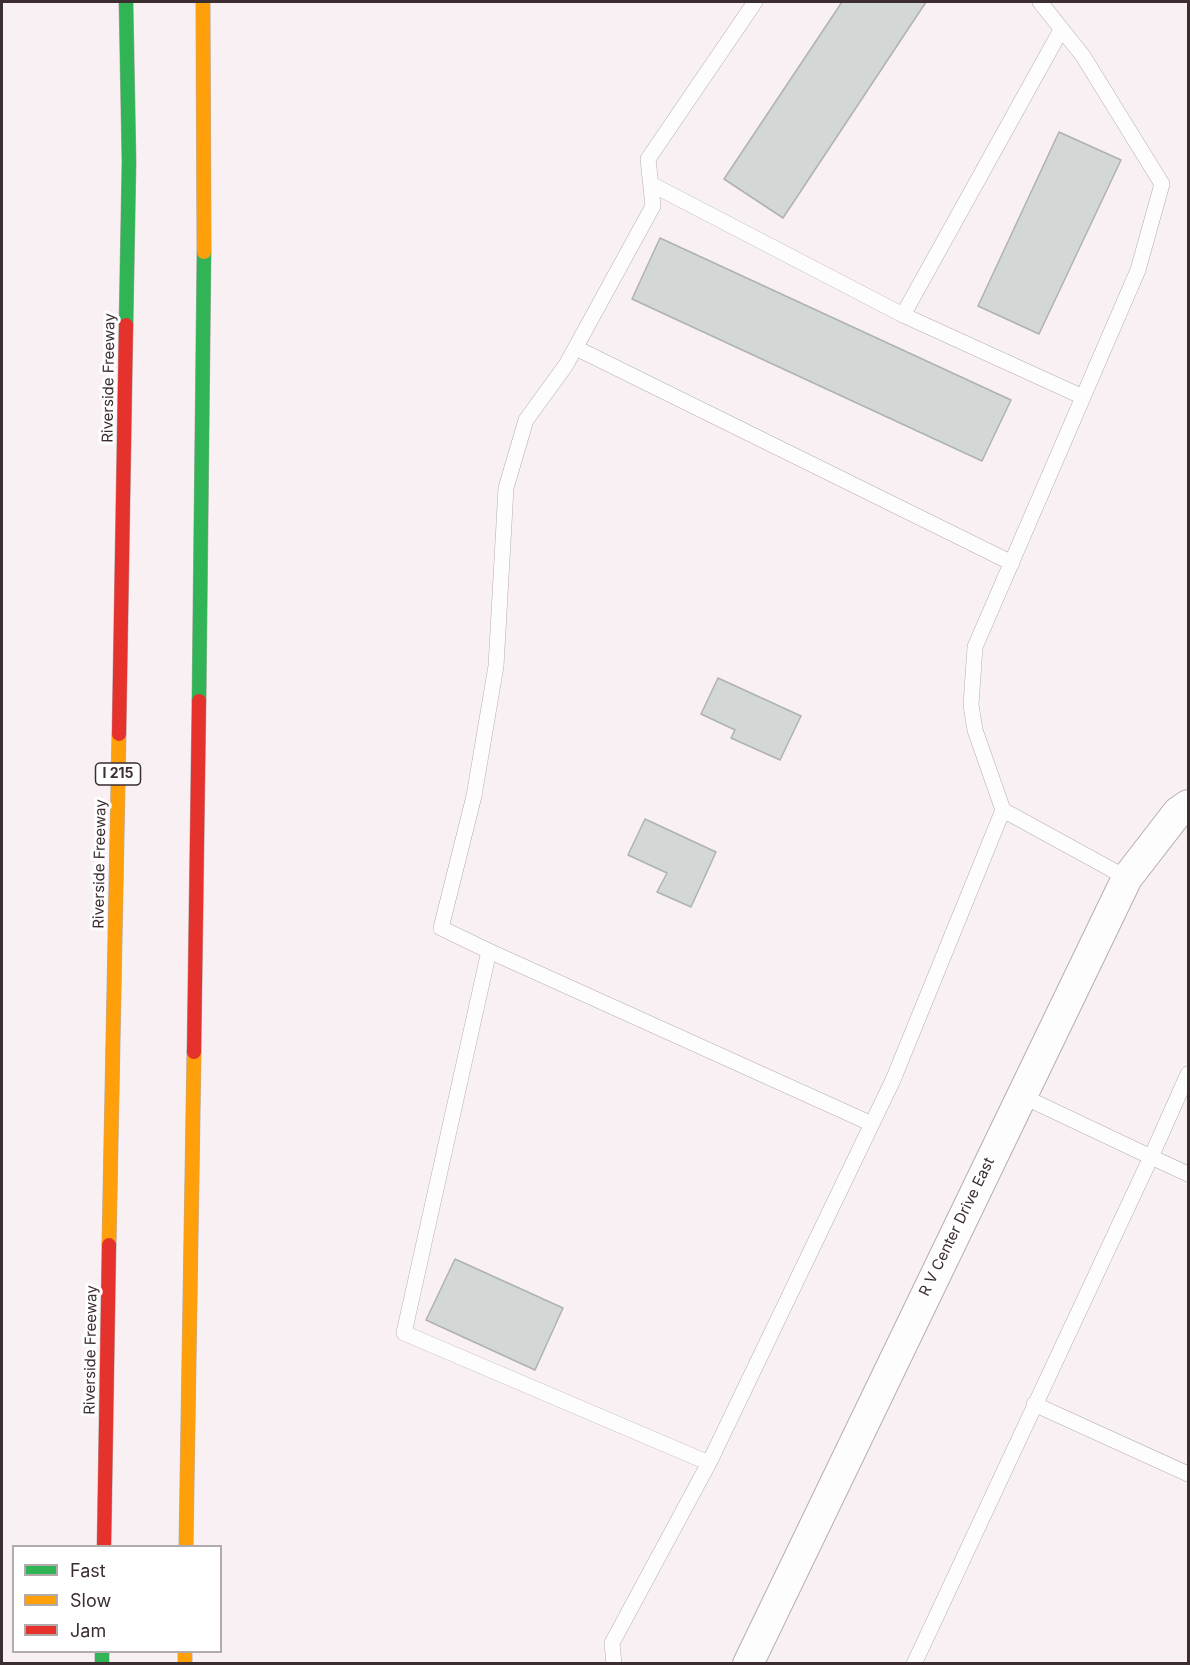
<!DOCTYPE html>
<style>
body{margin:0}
#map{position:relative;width:1190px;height:1665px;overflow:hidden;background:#f8f0f2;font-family:Inter,sans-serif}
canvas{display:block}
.frame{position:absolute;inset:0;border:3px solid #3b2d30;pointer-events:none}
.legend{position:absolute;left:12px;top:1545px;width:210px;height:108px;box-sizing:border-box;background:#fff;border:2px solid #b1abac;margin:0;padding:8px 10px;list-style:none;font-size:18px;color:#3b2d30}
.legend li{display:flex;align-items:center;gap:12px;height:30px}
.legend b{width:30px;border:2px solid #b1abac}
</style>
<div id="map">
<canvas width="1190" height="1665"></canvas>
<div class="frame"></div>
<ul class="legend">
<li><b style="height:8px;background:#30b455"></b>Fast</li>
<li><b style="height:8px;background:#ff9f0a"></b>Slow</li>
<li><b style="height:8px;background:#e5322d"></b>Jam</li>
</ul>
</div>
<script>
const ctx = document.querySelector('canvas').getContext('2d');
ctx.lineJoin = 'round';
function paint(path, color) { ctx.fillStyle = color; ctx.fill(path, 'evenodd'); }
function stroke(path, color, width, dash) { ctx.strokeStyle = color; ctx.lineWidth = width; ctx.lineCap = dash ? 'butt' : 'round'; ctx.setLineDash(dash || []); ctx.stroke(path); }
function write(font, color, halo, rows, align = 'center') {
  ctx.font = font + ' Inter,sans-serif'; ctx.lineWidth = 6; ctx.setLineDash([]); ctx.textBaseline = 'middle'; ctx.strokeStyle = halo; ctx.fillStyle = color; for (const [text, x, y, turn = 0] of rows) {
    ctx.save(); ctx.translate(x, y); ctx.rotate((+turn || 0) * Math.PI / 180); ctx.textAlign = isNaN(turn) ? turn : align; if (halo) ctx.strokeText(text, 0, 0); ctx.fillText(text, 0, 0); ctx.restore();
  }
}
const building = new Path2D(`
 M 842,2 L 926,2 L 783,218 L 724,179 Z
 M 1059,132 L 1121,160 L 1039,334 L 978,306 Z
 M 660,238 L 1011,400 L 982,461 L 632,299 Z
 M 718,678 L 801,716 L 780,760 L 731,738 L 735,730 L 701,714 Z
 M 645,819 L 716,852 L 691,907 L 657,892 L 667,873 L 628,855 Z
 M 455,1259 L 563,1308 L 535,1370 L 426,1320 Z`);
paint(building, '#d3d7d6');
stroke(building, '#aeb2b1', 1.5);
const lane = new Path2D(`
 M 1040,2 L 1083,56 L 1162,184 L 1138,270 L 975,647 L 971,705 L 975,730 L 1003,810 L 1127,878
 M 651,184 L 903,315 L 1083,397
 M 903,315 L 1061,30
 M 576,348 L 1012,563
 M 489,951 L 872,1124
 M 1020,1095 L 1151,1157 L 1188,1074
 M 1034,1404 L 1188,1474
 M 709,1463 L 893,1080 L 1003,810
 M 614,1664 L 612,1643 L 709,1463 L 404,1333 L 489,951 L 441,928 L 474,796 L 496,666 L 506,488 L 526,420 L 566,365 L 653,206 L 648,159 L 755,2
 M 914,1664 L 1151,1157 L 1188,1174`);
const street = new Path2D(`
 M 748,1664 L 1127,878 L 1178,812 L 1188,805`);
const fast = new Path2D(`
 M 126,2 L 129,162 L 126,325
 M 199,701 L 204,252
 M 102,1652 L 102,1664`);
const slow = new Path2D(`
 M 203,2 L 204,252
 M 109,1245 L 119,734
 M 186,1546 L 194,1052
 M 185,1652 L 185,1664`);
const jam = new Path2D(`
 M 119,734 L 126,325
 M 194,1052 L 199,701
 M 104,1546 L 109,1245`);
stroke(lane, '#b7adaf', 16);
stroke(street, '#b7adaf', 32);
stroke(fast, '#b7adaf', 15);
stroke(slow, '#b7adaf', 15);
stroke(jam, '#b7adaf', 15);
stroke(lane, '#fefdfd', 15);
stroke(street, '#fefdfd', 30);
stroke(fast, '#30b455', 14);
stroke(slow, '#ff9f0a', 14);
stroke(jam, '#e5322d', 14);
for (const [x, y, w] of [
 [118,774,45]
]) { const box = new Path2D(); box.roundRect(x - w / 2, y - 11, w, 22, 4.5); ctx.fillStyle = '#fff'; ctx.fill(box); stroke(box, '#3b2d30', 1.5); }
write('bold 14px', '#3b2d30', null, [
 ["I 215",118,774]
]);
write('15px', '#3b2d30', '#fff', [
 ["Riverside Freeway",109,378,-89],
 ["Riverside Freeway",100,864,-89],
 ["R V Center Drive East",957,1227,-64],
 ["Riverside Freeway",91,1350,-89]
]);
</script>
